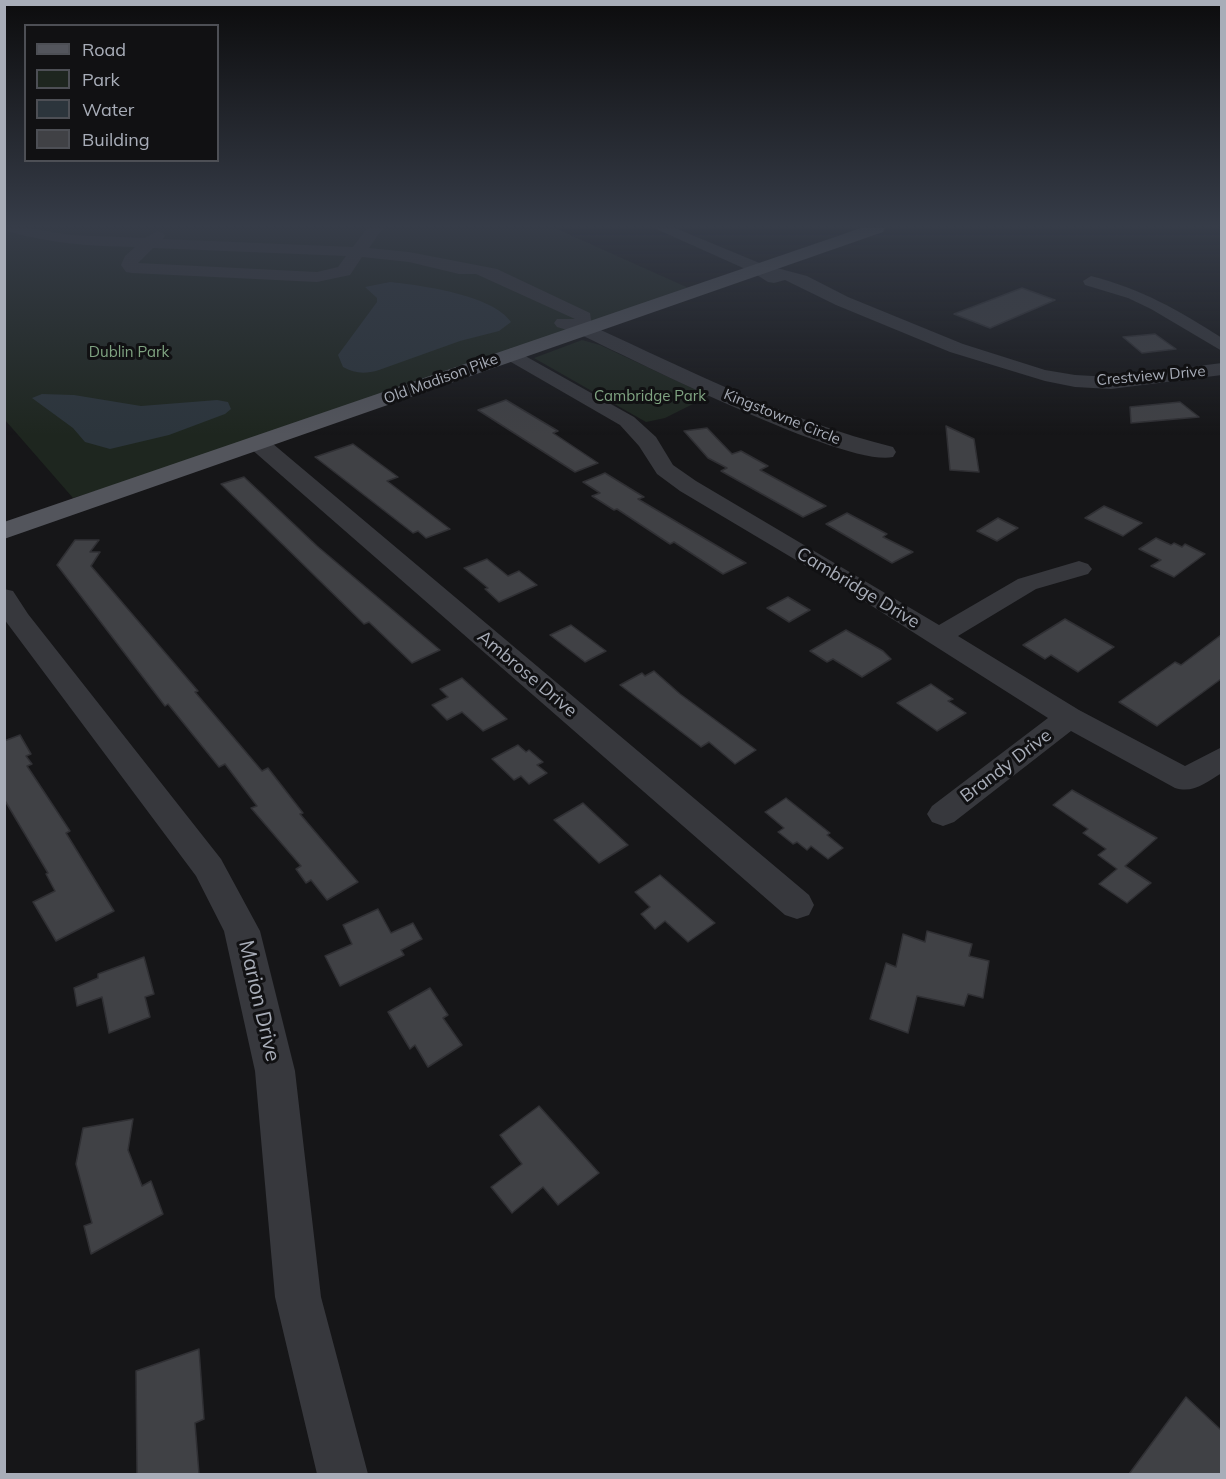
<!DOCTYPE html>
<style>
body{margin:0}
#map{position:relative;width:1226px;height:1479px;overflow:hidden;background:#161618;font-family:Mulish,sans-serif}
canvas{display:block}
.frame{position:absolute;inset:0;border:6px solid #a8adb8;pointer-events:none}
.legend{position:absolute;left:24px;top:24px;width:195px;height:138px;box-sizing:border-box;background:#111113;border:2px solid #4d4f55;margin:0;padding:8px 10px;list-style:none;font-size:18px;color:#a8adb8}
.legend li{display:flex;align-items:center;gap:12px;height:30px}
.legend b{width:30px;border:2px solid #4d4f55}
</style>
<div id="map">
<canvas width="1226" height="1479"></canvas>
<div class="frame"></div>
<ul class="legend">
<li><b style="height:8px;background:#53555c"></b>Road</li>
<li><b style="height:16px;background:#1e261f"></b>Park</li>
<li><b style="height:16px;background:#2c353c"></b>Water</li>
<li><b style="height:16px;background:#404145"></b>Building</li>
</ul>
</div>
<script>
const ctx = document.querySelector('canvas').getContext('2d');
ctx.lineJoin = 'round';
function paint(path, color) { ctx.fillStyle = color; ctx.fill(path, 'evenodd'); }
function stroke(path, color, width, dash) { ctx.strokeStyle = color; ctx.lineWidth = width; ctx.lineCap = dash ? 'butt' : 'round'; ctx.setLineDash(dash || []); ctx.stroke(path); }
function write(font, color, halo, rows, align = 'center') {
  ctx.font = font + ' Mulish,sans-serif'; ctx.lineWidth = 6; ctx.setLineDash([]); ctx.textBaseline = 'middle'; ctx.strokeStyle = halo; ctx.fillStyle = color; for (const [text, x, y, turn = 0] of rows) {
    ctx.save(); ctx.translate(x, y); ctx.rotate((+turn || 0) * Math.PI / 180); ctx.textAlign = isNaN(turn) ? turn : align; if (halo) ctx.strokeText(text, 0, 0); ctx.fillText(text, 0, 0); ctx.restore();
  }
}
paint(new Path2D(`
 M 5,228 L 555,228 L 693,290 L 188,463 L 73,498 L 5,420 Z
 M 582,340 L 600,345 L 709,396 L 665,418 L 646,422 L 534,358 Z`), '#1e261f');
paint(new Path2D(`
 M 390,282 C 420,285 493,295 511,322 L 499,331 L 460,341 L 379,370 C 366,374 355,374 343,367 L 338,355 L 377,302 L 377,298 L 365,287 Z
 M 42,394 L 74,395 L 141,406 L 217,400 L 228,402 L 231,409 L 225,414 L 169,435 L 110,449 L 85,442 L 73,428 L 32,398 Z`), '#2c353c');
const building = new Path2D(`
 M 1022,288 L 1055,300 L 990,328 L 954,314 Z
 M 1155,334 L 1176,349 L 1142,353 L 1123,337 Z
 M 506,400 L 558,431 L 553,433 L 598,463 L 575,472 L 478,410 Z
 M 1180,402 L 1199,417 L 1131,423 L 1130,407 Z
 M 946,426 L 974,439 L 979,472 L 950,470 Z
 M 707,428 L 732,454 L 741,451 L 768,466 L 760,470 L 826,506 L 803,517 L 721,471 L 727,468 L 708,458 L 684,431 Z
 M 353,444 L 398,477 L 387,481 L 450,529 L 426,538 L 418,531 L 413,533 L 315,457 Z
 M 605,473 L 644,497 L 638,499 L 746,563 L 723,574 L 674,542 L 670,544 L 617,509 L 614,510 L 592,496 L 600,493 L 583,482 Z
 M 244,477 L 317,546 L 440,650 L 412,663 L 369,622 L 364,624 L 221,484 Z
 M 1104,506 L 1142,523 L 1123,536 L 1085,518 Z
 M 847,513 L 887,534 L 883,537 L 913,552 L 892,563 L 826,524 Z
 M 998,518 L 1018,528 L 997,541 L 977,531 Z
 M 1156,538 L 1171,545 L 1174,543 L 1182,547 L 1185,544 L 1205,554 L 1174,577 L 1151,566 L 1161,560 L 1139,549 Z
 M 75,540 L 99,540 L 90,552 L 100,552 L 91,566 L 198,691 L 195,692 L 262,771 L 268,768 L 303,813 L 300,814 L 358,882 L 327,900 L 311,880 L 306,883 L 296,869 L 301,866 L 251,808 L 257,806 L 225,764 L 219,767 L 168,704 L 165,706 L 57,565 Z
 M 487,559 L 508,576 L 519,571 L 537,585 L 499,602 L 485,589 L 488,588 L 464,568 Z
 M 788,597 L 810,610 L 789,622 L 767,608 Z
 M 1065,619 L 1114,647 L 1078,672 L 1051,655 L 1045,659 L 1023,645 Z
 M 571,625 L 606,651 L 585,662 L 550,635 Z
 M 846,630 L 883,651 L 891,659 L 862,677 L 833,659 L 827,662 L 810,651 Z
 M 1221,635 L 1221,679 L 1157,726 L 1119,702 L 1175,662 L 1181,665 Z
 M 654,671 L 680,694 L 756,750 L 735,764 L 709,742 L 701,747 L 620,685 L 642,673 L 645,676 Z
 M 462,678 L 507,719 L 483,731 L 462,712 L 447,720 L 432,705 L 448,697 L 440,689 Z
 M 931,684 L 953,699 L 948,701 L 966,713 L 937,731 L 897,703 Z
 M 20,735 L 31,754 L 26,756 L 32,764 L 27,766 L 70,831 L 66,833 L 114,911 L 56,941 L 33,902 L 55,891 L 46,874 L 48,873 L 4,799 L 4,741 Z
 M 518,745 L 526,752 L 529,750 L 543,762 L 537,765 L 547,773 L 529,784 L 521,776 L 514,780 L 492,759 Z
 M 1072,790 L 1157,838 L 1125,866 L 1151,883 L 1127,903 L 1099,884 L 1117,869 L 1098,855 L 1106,849 L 1083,833 L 1088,829 L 1053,805 Z
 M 786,798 L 830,833 L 827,835 L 843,848 L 828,859 L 811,846 L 807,850 L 797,842 L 793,844 L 778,832 L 784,828 L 765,812 Z
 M 583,803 L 628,845 L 599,863 L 554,820 Z
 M 660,875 L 715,923 L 688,942 L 665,921 L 655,929 L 641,914 L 650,907 L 635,892 Z
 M 378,909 L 391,933 L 413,923 L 422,939 L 401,950 L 404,955 L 340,986 L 325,956 L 352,944 L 343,925 Z
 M 927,931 L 972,944 L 969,956 L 989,961 L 983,998 L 968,994 L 964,1006 L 917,996 L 908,1033 L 870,1019 L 886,963 L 896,967 L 903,934 L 925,942 Z
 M 144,957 L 154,994 L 145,997 L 150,1017 L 109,1033 L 102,997 L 77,1006 L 74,988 L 98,978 L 98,974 Z
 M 430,988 L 448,1015 L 443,1018 L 462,1045 L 428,1067 L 415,1045 L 410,1049 L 388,1012 Z
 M 539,1106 L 599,1173 L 558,1205 L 543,1187 L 512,1213 L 491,1187 L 522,1164 L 500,1135 Z
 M 133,1119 L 128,1150 L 142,1186 L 151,1181 L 163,1214 L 91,1254 L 84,1226 L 92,1223 L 76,1164 L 83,1128 Z
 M 199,1349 L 204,1419 L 195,1423 L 199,1474 L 137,1474 L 136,1371 Z
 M 1186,1397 L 1221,1430 L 1221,1474 L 1129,1474 Z`);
paint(building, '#404145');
stroke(building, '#303034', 1.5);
paint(new Path2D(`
 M 5,228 L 28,228 L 70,235 L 145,238 L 157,231 L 163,233 L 165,236 L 163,239 L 353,247 L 367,228 L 383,228 L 369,248 L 409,252 L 497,269 L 590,313 L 592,326 C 691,371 788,421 893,447 L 896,452 L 893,457 C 846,468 630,358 577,333 L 557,327 L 554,323 L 557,319 L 575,319 L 476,274 L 459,274 L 409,262 L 362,257 L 350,275 L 317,282 L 132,273 L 126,272 L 121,265 L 125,256 L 135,247 C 91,246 50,244 8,231 ZM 153,248 L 346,256 L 338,267 L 317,272 L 138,263 Z
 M 654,228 L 675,228 L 762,264 L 807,276 L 848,297 L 963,344 L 1045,370 L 1075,375 L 1111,377 L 1222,363 L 1222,375 L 1111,389 L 1075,387 L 1045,381 L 950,352 L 836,305 L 785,280 L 774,283 L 768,282 L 752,272 Z
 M 1091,276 C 1142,289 1178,310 1222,338 L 1222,351 L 1151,309 L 1128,298 L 1085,285 L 1083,281 Z
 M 511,348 L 634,417 L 656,437 L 673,465 L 696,481 L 939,625 L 1018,579 L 1079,561 L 1088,564 L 1092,569 L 1088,574 L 1036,589 L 958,636 L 1079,710 L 1185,766 L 1222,747 L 1222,773 C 1206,782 1194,794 1175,788 L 1071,731 L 954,822 L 943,826 L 932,822 L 927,814 L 932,806 L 1048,718 L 853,594 L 680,491 L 657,474 L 639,446 L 620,425 L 504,358 L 502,354 Z
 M 258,437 L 266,438 L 809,895 L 814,905 L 809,915 L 797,919 L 785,915 L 250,448 L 247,443 L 250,438 Z
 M 4,589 L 13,591 L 28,614 L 221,859 L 260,931 L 295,1071 L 321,1297 L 368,1474 L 317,1474 L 275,1297 L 255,1071 L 224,931 L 196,876 L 4,619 Z`), '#37383d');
paint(new Path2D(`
 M 861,228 L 885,228 L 883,232 L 4,539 L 4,522 Z`), '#53555c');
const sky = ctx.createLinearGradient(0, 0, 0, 435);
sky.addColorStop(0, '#0c0c0d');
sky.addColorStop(0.52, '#363c48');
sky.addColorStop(1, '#363c4800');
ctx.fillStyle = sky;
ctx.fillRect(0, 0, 1226, 435);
write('15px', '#7fa381', '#111113', [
 ["Dublin Park",129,352],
 ["Cambridge Park",650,396]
]);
write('15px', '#a8adb8', '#111113', [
 ["Crestview Drive",1151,376,-5],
 ["Old Madison Pike",441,379,-20],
 ["Kingstowne Circle",782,417,22]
]);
write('18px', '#a8adb8', '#111113', [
 ["Cambridge Drive",858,588,31],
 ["Ambrose Drive",527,674,40],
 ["Brandy Drive",1006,766,-37]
]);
write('21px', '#a8adb8', '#111113', [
 ["Marion Drive",259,1001,77]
]);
</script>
